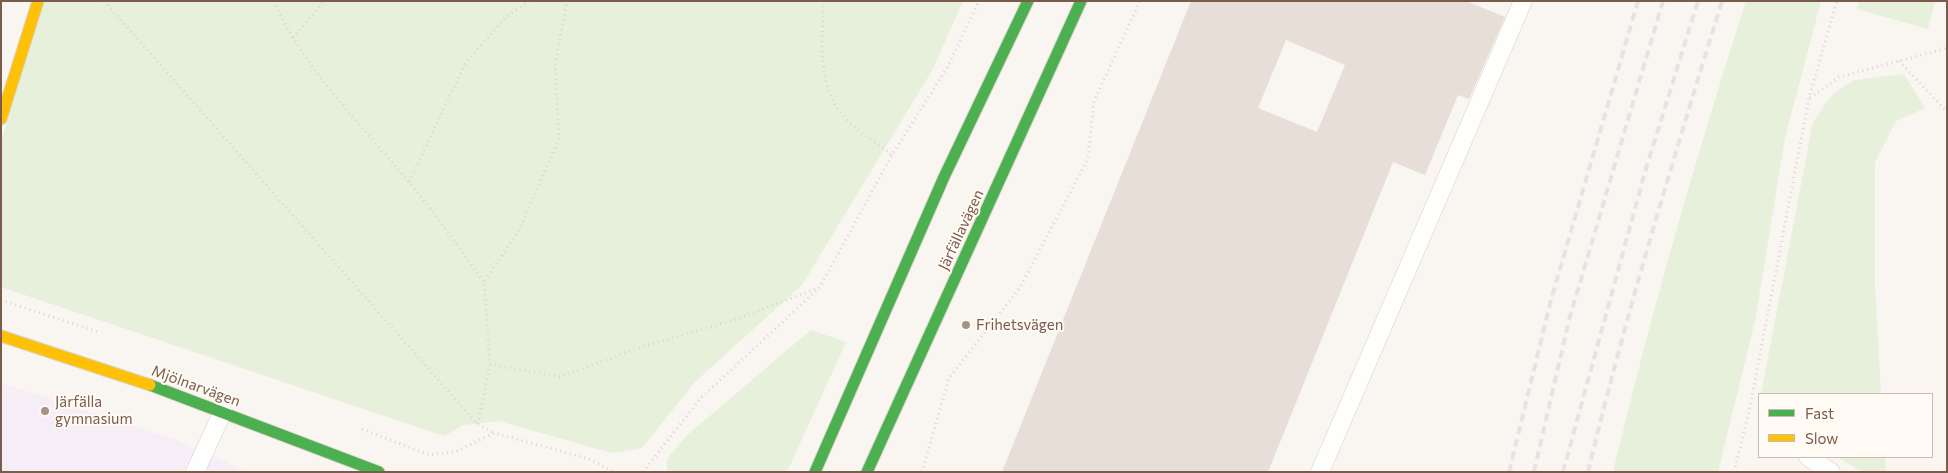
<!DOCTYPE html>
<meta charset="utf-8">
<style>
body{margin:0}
#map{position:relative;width:1948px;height:473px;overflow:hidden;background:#f9f5f0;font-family:Commissioner,sans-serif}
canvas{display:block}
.frame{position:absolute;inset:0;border:2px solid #7a5c4d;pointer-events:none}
.legend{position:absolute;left:1758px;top:393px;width:175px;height:65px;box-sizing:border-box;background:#fffaf3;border:1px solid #cabbb1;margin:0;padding:6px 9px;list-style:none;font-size:15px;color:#7a5c4d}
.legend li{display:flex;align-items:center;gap:10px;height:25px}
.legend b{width:25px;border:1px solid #cabbb1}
</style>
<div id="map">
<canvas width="1948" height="473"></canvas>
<div class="frame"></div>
<ul class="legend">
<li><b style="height:6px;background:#4caf50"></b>Fast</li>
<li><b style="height:6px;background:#ffc107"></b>Slow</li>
</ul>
</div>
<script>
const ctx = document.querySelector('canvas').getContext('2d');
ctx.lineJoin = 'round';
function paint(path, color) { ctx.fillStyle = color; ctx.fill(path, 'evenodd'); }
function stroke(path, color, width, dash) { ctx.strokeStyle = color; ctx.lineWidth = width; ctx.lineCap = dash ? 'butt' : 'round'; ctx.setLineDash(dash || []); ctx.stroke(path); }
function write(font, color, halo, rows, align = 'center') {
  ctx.font = font + ' Commissioner,sans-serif'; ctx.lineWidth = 4; ctx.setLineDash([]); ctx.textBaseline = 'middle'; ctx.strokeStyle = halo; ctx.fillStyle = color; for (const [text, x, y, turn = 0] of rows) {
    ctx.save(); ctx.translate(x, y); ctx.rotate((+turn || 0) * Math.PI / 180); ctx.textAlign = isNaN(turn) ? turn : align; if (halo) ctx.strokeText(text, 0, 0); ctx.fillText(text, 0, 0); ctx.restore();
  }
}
paint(new Path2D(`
 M 1,383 L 176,440 L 248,472 L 1,472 Z`), '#f6eef6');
paint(new Path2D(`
 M 44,1 L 963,1 L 933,69 L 802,285 L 695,382 L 642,448 L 612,453 L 499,421 L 464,425 L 444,436 L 1,287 L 1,141 Z
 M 1746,1 L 1821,1 L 1785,138 L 1755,321 L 1718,472 L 1613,472 C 1651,313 1696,157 1746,1 Z
 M 1859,1 L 1935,1 L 1928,29 L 1857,9 Z
 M 1904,74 L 1925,108 L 1896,121 L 1875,162 L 1875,285 L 1881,394 L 1761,394 L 1813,122 L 1832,95 L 1854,80 Z
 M 811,330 L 846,342 L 787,472 L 667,472 L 667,459 L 686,436 Z
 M 1837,457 L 1885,457 L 1886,472 L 1862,472 Z`), '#e7f0db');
paint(new Path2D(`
 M 1191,1 L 1466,1 L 1505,17 L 1469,99 L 1458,95 L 1425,175 L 1393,162 L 1268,472 L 1002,472 ZM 1286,40 L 1345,65 L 1317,132 L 1258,108 Z`), '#e6ded7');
const lane = new Path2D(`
 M 1808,457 L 1831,472
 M 195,472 L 223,411
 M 1320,472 L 1523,1`);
const fast = new Path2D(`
 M 150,385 L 379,472
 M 815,472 L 944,177 L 1028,1
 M 867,472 L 1081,1`);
const slow = new Path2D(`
 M 1,119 L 38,1
 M 1,336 L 150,385`);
stroke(lane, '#d7d1cb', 19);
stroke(fast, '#d9d2cb', 13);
stroke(slow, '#d9d2cb', 13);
stroke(new Path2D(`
 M 104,1 L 477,424 L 494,433
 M 274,1 C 304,70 361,124 408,181 C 435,213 459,248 484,282
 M 824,1 C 822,44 815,88 849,122 C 862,134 878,144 892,155
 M 293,38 L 324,1
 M 1899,61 L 1947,112
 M 1810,98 L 1839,77 L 1944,49 L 1947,46
 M 409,182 L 465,64 L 506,17 L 529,1
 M 1,300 L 98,332
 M 490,364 L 560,377 L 644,346 L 734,320 L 818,288
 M 478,424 L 490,364 L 484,282 L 519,230 L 559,140 L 555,65 L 567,1
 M 362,429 L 429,455 L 455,452 L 494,433 L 589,459 L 614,472
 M 643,472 L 700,399 L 820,287 L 892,155 L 947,68 L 979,1
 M 922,472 L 949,378 L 1019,289 L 1088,159 L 1094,101 L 1140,1
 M 1734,472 L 1750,407 L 1809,98 L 1837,1`), '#dcd5d0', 3, [1, 4]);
stroke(lane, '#fefefd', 18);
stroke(fast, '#4caf50', 11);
stroke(slow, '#ffc107', 11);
stroke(new Path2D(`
 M 1509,472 L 1551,300 L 1638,1
 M 1534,472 L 1569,320 L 1663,1
 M 1563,472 L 1645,172 L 1698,1
 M 1588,472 C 1626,313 1674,157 1722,1`), '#e6e3e7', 4, [8, 5]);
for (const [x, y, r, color] of [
 [966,325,5,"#a69286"],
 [45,411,5,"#a69286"]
]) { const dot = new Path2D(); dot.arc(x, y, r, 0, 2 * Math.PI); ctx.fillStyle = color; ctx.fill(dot); stroke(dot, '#fffaf3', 2); }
write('15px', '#7a5c4d', '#fffaf3', [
 ["Järfällavägen",961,230,-65],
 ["Mjölnarvägen",196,386,20]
]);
write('15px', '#7a5c4d', '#fffaf3', [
 ["Frihetsvägen",976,325],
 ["Järfälla",55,402],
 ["gymnasium",55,419]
], 'left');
</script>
